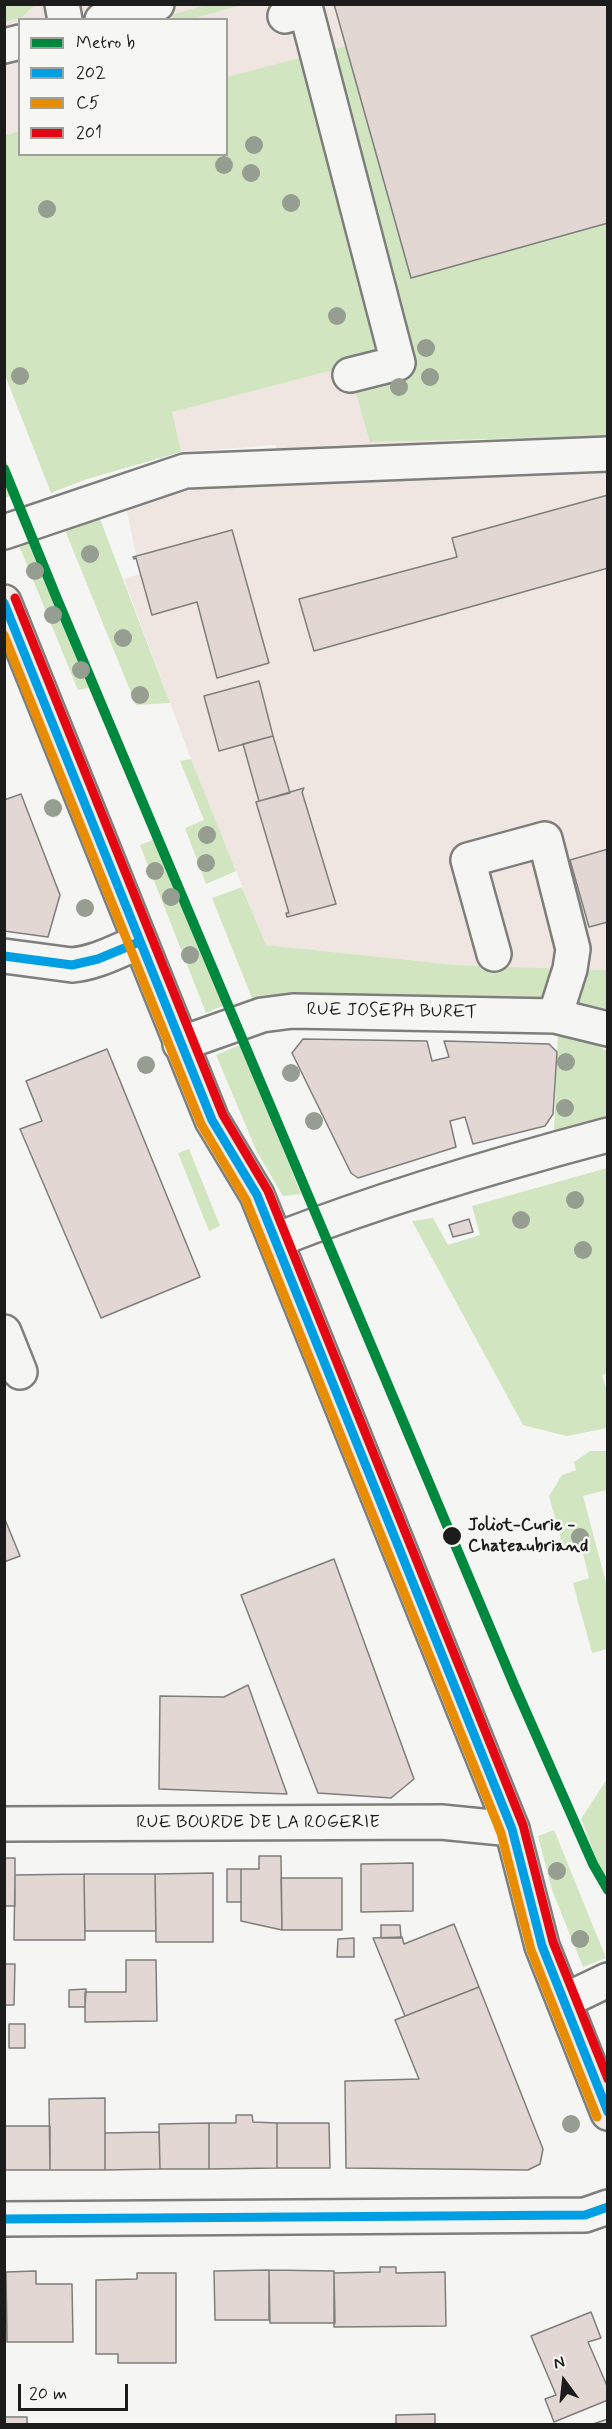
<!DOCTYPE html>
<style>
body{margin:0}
#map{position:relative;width:612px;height:2429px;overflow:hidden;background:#f5f5f3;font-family:Mynerve,sans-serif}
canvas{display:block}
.frame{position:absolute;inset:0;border:6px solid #1c1c1c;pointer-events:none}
.legend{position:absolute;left:18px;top:18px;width:210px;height:138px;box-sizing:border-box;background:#f6f6f2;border:2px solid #9f9f9c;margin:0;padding:8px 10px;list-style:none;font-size:18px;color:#1c1c1c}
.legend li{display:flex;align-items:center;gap:12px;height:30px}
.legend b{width:30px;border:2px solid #9f9f9c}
.north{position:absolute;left:534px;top:2351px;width:60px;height:60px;-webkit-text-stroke:4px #f6f6f2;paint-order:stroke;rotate:345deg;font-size:16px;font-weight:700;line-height:24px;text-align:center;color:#1c1c1c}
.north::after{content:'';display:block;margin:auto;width:21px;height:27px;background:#1c1c1c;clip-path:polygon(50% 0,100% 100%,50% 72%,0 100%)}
.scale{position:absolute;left:18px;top:2384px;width:110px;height:27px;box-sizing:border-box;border:3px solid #1c1c1c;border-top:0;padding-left:8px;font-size:18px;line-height:21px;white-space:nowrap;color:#1c1c1c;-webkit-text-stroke:4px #f6f6f2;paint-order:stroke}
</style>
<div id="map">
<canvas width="612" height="2429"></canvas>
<div class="frame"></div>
<ul class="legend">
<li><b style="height:8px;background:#00893e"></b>Metro b</li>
<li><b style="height:8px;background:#009fe3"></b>202</li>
<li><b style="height:8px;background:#e88c01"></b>C5</li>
<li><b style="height:8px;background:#e30613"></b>201</li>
</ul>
<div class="north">N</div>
<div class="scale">20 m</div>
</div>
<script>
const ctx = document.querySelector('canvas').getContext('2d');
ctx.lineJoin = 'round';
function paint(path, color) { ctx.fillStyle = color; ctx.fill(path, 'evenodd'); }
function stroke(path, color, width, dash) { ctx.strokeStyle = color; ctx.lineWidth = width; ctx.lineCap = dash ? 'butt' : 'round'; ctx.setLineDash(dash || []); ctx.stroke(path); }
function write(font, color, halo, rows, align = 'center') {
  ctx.font = font + ' Mynerve,sans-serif'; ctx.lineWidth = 5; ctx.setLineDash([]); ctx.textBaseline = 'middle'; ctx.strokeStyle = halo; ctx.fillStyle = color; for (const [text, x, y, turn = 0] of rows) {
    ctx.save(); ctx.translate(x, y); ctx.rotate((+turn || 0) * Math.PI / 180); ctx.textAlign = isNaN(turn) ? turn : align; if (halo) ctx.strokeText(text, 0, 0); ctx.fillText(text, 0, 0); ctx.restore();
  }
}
paint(new Path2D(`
 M 4,5 L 607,5 L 607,272 L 455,441 L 607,436 L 607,970 L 456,965 L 266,945 L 191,759 L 124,579 L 140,574 L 126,507 L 203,487 L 275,482 L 276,445 L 181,452 L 87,479 L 5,178 ZM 20,20 L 226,20 L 226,154 L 20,154 Z`), '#efe6e1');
paint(new Path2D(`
 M 5,4 L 35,4 L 35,5 L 22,17 L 5,22 Z
 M 206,5 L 241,5 L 192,19 L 153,20 Z
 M 346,46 L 411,278 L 607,223 L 607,436 L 370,442 L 348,366 L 172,412 L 181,452 L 87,479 L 51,493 L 5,375 L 5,136 L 19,131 L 20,154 L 226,154 L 227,77 Z
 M 4,455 L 19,492 L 5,498 L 4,498 Z
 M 97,511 L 170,703 L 136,705 L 63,525 Z
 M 37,536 L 97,686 L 78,690 L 18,543 Z
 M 191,759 L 236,871 L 206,884 L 185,828 L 204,820 L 180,761 Z
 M 158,838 L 225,1005 L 206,1013 L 140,845 Z
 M 242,887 L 266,945 L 456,965 L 607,970 L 607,1018 L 254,1003 L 212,898 Z
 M 558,1029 L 573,1030 L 607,1051 L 607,1117 L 554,1131 Z
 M 240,1045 L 301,1194 L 283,1196 L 257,1152 L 216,1055 Z
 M 189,1149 L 220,1226 L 209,1231 L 178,1153 Z
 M 607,1168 L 608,1373 L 602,1375 L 607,1390 L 607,1428 L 567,1436 L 523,1425 L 412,1221 L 433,1218 L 448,1245 L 480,1235 L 472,1206 Z
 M 590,1451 L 608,1451 L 607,1490 L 583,1496 L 607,1586 L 607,1649 L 592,1653 L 573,1583 L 589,1578 L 581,1546 L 564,1550 L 549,1496 L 562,1475 L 576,1470 L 574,1462 Z
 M 607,1779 L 607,1887 L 581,1819 Z
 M 554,1830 L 606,1958 L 583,1967 L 552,1890 L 538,1836 Z`), '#d1e6c0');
const building = new Path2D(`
 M 334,4 L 608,4 L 608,223 L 411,278 Z
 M 608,495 L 608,568 L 314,651 L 299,599 L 457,557 L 452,538 Z
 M 232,530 L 269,663 L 217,678 L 197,602 L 152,615 L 136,558 L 134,559 L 133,557 Z
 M 259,681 L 273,736 L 219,751 L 204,696 Z
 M 273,736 L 290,793 L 259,801 L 243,744 Z
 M 304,788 L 302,792 L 336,904 L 287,917 L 286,913 L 289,913 L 256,802 Z
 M 21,794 L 60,895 L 48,937 L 4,931 L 4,800 Z
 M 608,849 L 608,922 L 589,927 L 570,860 Z
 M 303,1039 L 427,1041 L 432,1061 L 449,1057 L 444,1041 L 549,1044 L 557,1052 L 553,1114 L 545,1126 L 473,1144 L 465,1117 L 450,1121 L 456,1147 L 358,1178 L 351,1173 L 292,1053 Z
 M 107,1049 L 200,1277 L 101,1318 L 20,1129 L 42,1121 L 26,1081 Z
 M 469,1219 L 473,1232 L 453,1237 L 449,1225 Z
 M 4,1517 L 20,1556 L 4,1562 Z
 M 334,1559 L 414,1779 L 391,1798 L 318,1793 L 241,1595 Z
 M 248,1685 L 287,1794 L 159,1789 L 160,1696 L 224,1697 Z
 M 259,1856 L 281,1856 L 282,1930 L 241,1921 L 241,1869 L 259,1869 Z
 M 4,1858 L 15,1858 L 15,1906 L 4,1906 Z
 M 413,1863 L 413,1911 L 361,1912 L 361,1864 Z
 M 227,1869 L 241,1869 L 241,1902 L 227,1902 Z
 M 213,1873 L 213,1942 L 156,1942 L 155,1874 Z
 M 84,1874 L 85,1940 L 14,1940 L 15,1875 Z
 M 84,1874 L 155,1874 L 156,1931 L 85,1931 Z
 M 281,1878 L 342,1878 L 342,1930 L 282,1930 Z
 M 454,1924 L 479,1987 L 405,2016 L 373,1938 L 402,1937 L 404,1944 Z
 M 381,1925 L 400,1925 L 401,1938 L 381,1938 Z
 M 354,1938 L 354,1957 L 337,1957 L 338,1939 Z
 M 126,1960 L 156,1960 L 157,2021 L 85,2022 L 85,1992 L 126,1992 Z
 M 4,1964 L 15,1964 L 14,2005 L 4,2005 Z
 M 479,1987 L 543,2149 L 540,2164 L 528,2170 L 346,2168 L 345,2081 L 419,2079 L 395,2020 Z
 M 86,1989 L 85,2007 L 69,2007 L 69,1990 Z
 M 9,2024 L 25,2024 L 25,2048 L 9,2048 Z
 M 105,2098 L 105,2170 L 50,2170 L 49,2099 Z
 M 236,2115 L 252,2115 L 253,2122 L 277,2123 L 277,2168 L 209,2169 L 209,2123 L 236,2123 Z
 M 209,2123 L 209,2169 L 160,2169 L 159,2124 Z
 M 277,2123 L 329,2123 L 330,2168 L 277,2168 Z
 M 4,2126 L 50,2126 L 50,2170 L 4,2170 Z
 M 159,2132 L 160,2169 L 105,2170 L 105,2133 Z
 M 380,2267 L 396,2267 L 396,2273 L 445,2272 L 446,2326 L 334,2327 L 334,2273 L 380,2272 Z
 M 269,2270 L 269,2320 L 215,2320 L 214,2271 Z
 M 269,2270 L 334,2271 L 335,2323 L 270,2323 Z
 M 36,2271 L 36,2284 L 72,2284 L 73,2342 L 7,2342 L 6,2272 Z
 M 4,2272 L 6,2272 L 6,2314 L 4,2314 Z
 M 137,2273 L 176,2273 L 176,2363 L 118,2363 L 118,2354 L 96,2354 L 96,2280 L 137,2279 Z
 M 591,2312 L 601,2338 L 588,2342 L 608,2388 L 608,2400 L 554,2422 L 545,2399 L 556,2395 L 531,2336 Z
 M 435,2414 L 435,2424 L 396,2424 L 396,2415 Z
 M 4,2417 L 27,2417 L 27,2424 L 4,2424 Z
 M 608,2419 L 608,2424 L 593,2424 Z`);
paint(building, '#e2d7d3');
stroke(building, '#7e7e7d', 1.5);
const minor = new Path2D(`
 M 62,4 L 65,20
 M 285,16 L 306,10 L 398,363 L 350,375
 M 102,20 L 157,4
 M 4,46 L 20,42
 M 4,532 L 185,471 L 608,454
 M 494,954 L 468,860 L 545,839 L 573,949 L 570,969 L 555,1016
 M 4,956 L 72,965 C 96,963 117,951 139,942
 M 180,1044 L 262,1015 L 293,1011 L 555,1016 L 608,1029
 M 276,1240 C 384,1198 495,1165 608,1135
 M 4,1332 L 20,1372
 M 4,1824 L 441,1822 L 512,1829
 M 564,2001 L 608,1980
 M 4,2219 L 585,2215 L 608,2207`);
const major = new Path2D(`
 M 4,602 L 212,1120 L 257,1195 L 512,1829 L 542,1946 L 608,2113`);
stroke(minor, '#7e7e7d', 38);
stroke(major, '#7e7e7d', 38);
stroke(minor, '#f5f5f3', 33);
stroke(major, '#efebe4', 33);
stroke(new Path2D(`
 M 4,603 L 212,1120 L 257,1195 L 512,1829 L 542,1946 L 608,2112
 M 4,956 L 72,965 L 98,959 L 139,942
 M 4,2219 L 585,2215 L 608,2207`), '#009fe3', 9);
stroke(new Path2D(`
 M 4,635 L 201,1124 L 246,1200 L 501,1833 L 531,1950 L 597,2117`), '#e88c01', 9);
stroke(new Path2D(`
 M 15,598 L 223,1115 L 268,1191 L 523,1825 L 553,1942 L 608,2079`), '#e30613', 9);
stroke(new Path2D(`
 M 4,469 L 57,599 L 515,1687 L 593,1864 L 608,1890`), '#00893e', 10);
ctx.fillStyle = '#969d91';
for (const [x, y] of [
 [254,145],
 [224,165],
 [251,173],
 [291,203],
 [47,209],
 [337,316],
 [426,348],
 [20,376],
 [430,377],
 [399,387],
 [90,554],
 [35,571],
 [53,615],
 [123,638],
 [81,670],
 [140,695],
 [53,808],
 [207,835],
 [206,863],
 [155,871],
 [171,897],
 [85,908],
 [190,955],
 [566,1062],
 [146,1065],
 [291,1073],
 [565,1108],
 [314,1121],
 [575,1200],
 [521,1220],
 [583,1250],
 [580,1537],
 [557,1871],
 [580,1939],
 [571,2124]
]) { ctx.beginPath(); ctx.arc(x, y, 9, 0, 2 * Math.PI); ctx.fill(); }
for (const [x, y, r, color] of [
 [452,1536,10,"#1c1c1c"]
]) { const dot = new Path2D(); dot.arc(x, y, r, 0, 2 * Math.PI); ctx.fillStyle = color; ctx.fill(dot); stroke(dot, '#f6f6f2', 2); }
write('18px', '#1c1c1c', '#f6f6f2', [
 ["RUE JOSEPH BURET",392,1012,1],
 ["RUE BOURDE DE LA ROGERIE",258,1823]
]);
write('bold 18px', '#1c1c1c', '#f6f6f2', [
 ["Joliot-Curie -",468,1526],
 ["Chateaubriand",468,1547]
], 'left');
</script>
